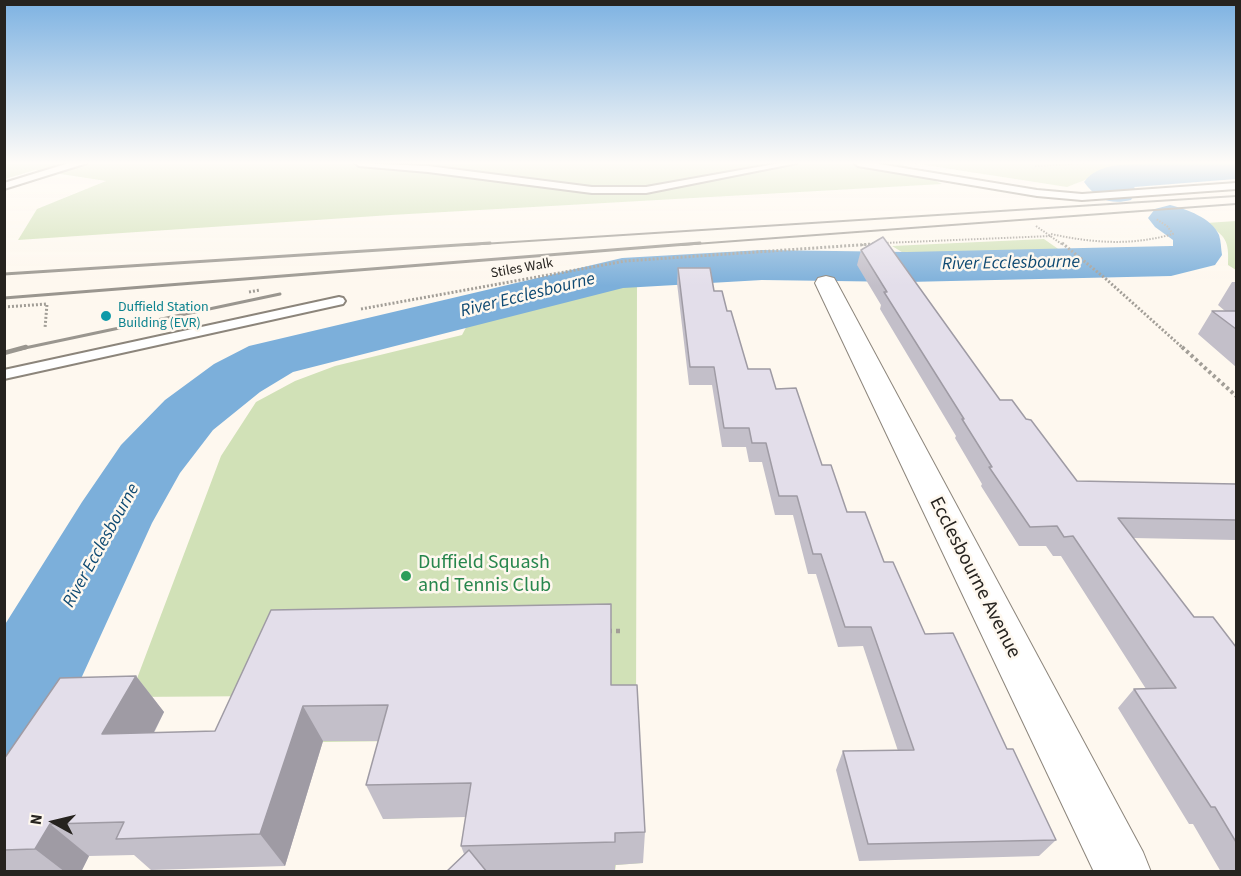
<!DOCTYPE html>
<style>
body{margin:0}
#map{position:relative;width:1241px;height:876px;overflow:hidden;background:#fef8ef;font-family:"Source Sans 3",sans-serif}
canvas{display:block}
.frame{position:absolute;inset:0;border:6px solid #26231f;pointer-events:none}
.north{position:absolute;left:24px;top:792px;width:60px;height:60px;-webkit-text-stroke:4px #fef8ef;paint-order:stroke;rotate:278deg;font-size:16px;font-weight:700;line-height:24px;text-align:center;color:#26231f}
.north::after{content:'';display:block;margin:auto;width:21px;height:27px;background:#26231f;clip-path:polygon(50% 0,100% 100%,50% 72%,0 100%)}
</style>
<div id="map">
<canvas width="1241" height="876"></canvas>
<div class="frame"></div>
<div class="north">N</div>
</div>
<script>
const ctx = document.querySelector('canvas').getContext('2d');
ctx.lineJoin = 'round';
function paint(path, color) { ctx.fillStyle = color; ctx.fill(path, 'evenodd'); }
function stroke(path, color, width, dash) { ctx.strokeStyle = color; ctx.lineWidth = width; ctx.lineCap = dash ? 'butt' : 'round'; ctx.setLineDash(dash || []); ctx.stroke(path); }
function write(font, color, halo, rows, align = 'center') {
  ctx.font = font + ' "Source Sans 3",sans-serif'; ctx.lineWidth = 5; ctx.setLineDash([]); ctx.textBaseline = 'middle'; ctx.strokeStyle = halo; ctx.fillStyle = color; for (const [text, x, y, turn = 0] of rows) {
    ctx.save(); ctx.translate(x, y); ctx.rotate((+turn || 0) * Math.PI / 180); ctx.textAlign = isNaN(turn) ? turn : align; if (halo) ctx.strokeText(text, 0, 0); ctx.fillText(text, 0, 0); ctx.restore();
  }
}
paint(new Path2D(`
 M 5,163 L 899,163 L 942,184 L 391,215 L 18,240 L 37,209 L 106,181 L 35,170 L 5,179 Z
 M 912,163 L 1219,163 L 1095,173 L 1085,180 L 1067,187 Z
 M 1236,221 L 1236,270 L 1228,265 C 1229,240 1226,237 1206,223 Z
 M 1044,239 L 1071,258 L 915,260 L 892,246 Z
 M 637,282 L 636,721 L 643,863 L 616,865 L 615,871 L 536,872 L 481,816 L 383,819 L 401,741 L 250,743 L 270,696 L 130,697 L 221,456 L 256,402 L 295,381 L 335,366 L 462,335 L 471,318 Z`), '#d1e1b7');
paint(new Path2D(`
 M 1149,163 L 1236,163 L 1236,179 L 1134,187 L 1137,191 L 1131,200 C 1111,205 1097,200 1084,182 C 1099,162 1127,165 1149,163 Z
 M 1170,205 C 1186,209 1212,218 1219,235 C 1221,241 1221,249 1222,255 L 1215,265 L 1171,276 L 907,282 L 762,280 L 623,288 L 293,372 L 260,392 L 213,430 L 180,473 L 152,523 L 43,762 L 4,777 L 4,626 L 82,502 L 121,445 L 165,400 L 214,364 L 249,346 L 622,258 L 762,250 L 907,252 L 1171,246 L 1173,246 L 1173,240 L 1155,227 L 1148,218 L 1155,209 Z`), '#7cafda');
const service = new Path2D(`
 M 69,163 L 87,163 L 4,189 L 4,183 Z
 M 355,163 L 428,166 L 592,187 L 646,187 L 780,163 L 797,163 L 646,193 L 592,193 L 428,172 L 359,166 Z
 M 854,163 L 873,163 L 1037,190 L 1082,194 L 1236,183 L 1236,189 L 1082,200 L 1037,196 L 858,166 Z
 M 339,297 L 343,298 L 345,301 L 343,304 L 4,379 L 4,370 Z`);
const minor = new Path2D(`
 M 826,276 L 834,278 L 837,283 L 1143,852 L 1151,872 L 1094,872 L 815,283 L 818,278 Z`);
stroke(service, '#8c857b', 4);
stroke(minor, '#8c857b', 2);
stroke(new Path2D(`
 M 1035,166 L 1091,163
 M 1036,226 L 1063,245
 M 1051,234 C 1093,243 1131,246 1173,234 L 1167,226 L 1156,219
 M 884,243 L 1051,236
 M 862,245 L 873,244`), '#a29e97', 2, [1.5, 1.5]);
stroke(new Path2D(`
 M 1062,243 L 1106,279 L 1184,349
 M 249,292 L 260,290
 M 4,307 L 47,304 L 45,328
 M 361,309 L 625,261 L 873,244`), '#a29e97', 3, [2, 2]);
stroke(new Path2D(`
 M 1182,347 L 1236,396`), '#a29e97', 4, [3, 3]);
stroke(new Path2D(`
 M 608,631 L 623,631`), '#a29e97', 4.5, [4, 4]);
paint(service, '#fff');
paint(minor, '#fff');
stroke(new Path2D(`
 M 466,245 L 1236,196
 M 681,245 L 1236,204`), '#9a968f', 2);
stroke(new Path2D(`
 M 4,274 L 490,243
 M 4,298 L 700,243
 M 20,349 L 280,294`), '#9a968f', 3);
stroke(new Path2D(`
 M 4,353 L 26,347`), '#9a968f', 4.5);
paint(new Path2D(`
 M 861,250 L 1000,400 L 1026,419 L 1077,481 L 1236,484 L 1236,540 L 1133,538 L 1194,617 L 1236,647 L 1236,872 L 1221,872 L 1193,824 L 1189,824 L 1118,708 L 1134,689 L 1146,689 L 1061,556 L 1053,556 L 1046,546 L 1019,546 L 981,486 L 982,484 L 955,438 L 956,436 L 880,309 L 881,305 L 857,265 Z
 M 678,268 L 714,291 L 727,311 L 748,369 L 776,389 L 822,465 L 847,512 L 884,562 L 925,634 L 1007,749 L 1056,840 L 1039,856 L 859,861 L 836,770 L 843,751 L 898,751 L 863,646 L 838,647 L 816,574 L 808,574 L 793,515 L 775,515 L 762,462 L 749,462 L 746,447 L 722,447 L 712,385 L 689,385 L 677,283 Z
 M 1232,282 L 1236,282 L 1236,367 L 1198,334 L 1212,311 L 1225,311 L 1218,305 Z
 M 271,610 L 612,685 L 645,832 L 643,863 L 615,865 L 615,872 L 446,872 L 464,854 L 461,846 L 466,817 L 383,819 L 366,785 L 378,741 L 323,741 L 285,866 L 151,870 L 134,855 L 89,856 L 81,872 L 4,872 L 4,759 L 136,676 L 164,712 L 154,733 L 215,731 Z`), '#c3bfc9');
paint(new Path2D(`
 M 136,676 L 164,712 L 135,769 L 102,734 Z
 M 303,706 L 323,741 L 285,866 L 260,834 Z
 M 50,824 L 89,856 L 81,872 L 65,872 L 35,849 Z`), '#9f9ba4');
const building = new Path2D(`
 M 883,237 L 1000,400 L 1012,400 L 1026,419 L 1031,420 L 1077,481 L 1236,484 L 1236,520 L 1118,518 L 1194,617 L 1213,617 L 1236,647 L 1236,842 L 1215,807 L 1211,807 L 1134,689 L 1176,688 L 1073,536 L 1064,537 L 1057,526 L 1030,527 L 989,467 L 992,467 L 962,419 L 964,419 L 884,292 L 887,292 L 861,250 Z
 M 678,268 L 710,268 L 714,291 L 722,291 L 727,311 L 731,311 L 748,369 L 770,369 L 776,389 L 796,388 L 822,465 L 831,465 L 847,512 L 865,512 L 884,562 L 893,562 L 925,634 L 953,633 L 1007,749 L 1013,749 L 1056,840 L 868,844 L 843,751 L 914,750 L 871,627 L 845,627 L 821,554 L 813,554 L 797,496 L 779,496 L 766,443 L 752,443 L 749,428 L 724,428 L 714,367 L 690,367 Z
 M 1212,311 L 1236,311 L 1236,329 Z
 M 611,604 L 611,685 L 637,685 L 645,832 L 615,833 L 615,842 L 461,846 L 471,783 L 366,785 L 388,705 L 303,706 L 260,834 L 116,839 L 124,822 L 50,824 L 35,849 L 4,850 L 4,759 L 60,678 L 136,676 L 102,734 L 215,731 L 271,610 Z
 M 469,850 L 487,872 L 446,872 Z`);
paint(building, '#e3deea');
stroke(building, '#9f9ba4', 1.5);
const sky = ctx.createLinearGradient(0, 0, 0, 286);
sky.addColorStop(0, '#7db2e2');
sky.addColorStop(0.57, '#fffcf8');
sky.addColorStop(1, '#fffcf800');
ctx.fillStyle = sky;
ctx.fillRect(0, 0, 1241, 286);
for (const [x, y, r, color] of [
 [106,316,6,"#0f9aa8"],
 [406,576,6,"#2e9e5b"]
]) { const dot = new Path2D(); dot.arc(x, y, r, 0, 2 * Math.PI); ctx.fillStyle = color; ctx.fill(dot); stroke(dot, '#fef8ef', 2); }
write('14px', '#26231f', '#fef8ef', [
 ["Stiles Walk",522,269,-10]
]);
write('14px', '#0d838f', '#fef8ef', [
 ["Duffield Station",118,308],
 ["Building (EVR)",118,324]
], 'left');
write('italic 18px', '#0e4972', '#fef8ef', [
 ["River Ecclesbourne",1011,264,-1],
 ["River Ecclesbourne",528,296,-14],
 ["River Ecclesbourne",102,546,-61]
]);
write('20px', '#27864d', '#fef8ef', [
 ["Duffield Squash",418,564],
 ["and Tennis Club",418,587]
], 'left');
write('20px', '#26231f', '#fef8ef', [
 ["Ecclesbourne Avenue",974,578,63]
]);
</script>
